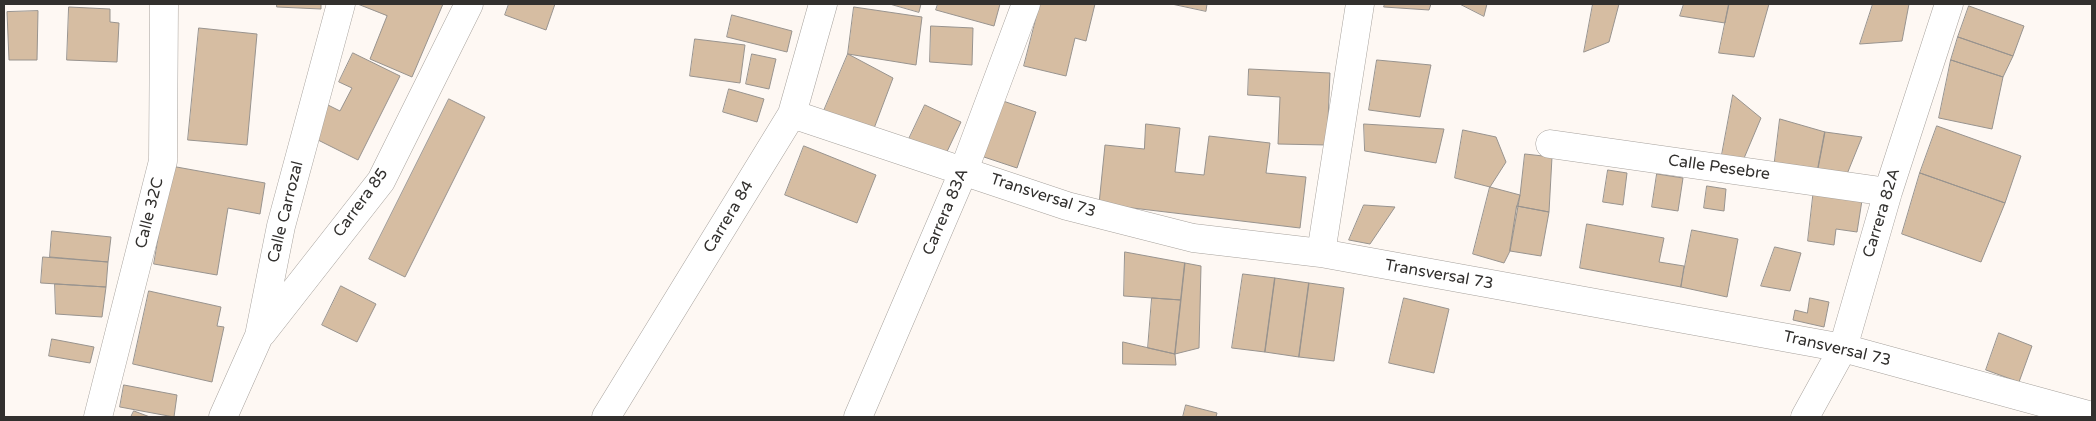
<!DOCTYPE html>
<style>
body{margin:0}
#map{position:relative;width:2096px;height:421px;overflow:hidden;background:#fef8f3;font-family:"Varela Round",sans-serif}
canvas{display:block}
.frame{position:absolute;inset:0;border:5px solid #32302e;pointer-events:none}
</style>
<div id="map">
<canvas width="2096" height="421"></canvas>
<div class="frame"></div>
</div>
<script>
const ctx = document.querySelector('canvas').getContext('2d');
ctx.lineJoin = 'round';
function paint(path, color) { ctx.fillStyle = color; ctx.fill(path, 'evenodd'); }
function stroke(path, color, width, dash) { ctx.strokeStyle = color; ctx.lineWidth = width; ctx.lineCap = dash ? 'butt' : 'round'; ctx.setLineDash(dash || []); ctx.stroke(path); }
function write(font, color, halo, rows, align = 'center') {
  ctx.font = font + ' "Varela Round",sans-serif'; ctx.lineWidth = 5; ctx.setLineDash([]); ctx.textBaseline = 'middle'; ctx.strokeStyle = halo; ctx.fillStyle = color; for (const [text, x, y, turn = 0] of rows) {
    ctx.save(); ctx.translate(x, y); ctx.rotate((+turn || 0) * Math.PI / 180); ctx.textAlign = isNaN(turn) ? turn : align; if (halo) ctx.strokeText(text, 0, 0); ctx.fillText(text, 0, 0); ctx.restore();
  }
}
const building = new Path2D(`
 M 277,4 L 321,4 L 321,9 L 277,7 Z
 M 358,4 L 443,4 L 412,77 L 370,59 L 387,16 Z
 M 509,4 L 555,4 L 546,30 L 505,15 Z
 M 890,4 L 921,4 L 919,12 Z
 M 938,4 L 1000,4 L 994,26 L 936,10 Z
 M 1040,4 L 1095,4 L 1086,41 L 1075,38 L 1066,76 L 1024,66 Z
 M 1172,4 L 1207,4 L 1206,11 Z
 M 1385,4 L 1431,4 L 1429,10 L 1384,7 Z
 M 1460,4 L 1487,4 L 1484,16 Z
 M 1593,4 L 1619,4 L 1609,42 L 1584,52 Z
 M 1684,4 L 1729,4 L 1725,23 L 1680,16 Z
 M 1729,4 L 1769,4 L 1754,57 L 1719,53 Z
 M 1873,4 L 1909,4 L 1902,41 L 1860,44 Z
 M 1969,6 L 2024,26 L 2013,56 L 1958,37 Z
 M 69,7 L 110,9 L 110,22 L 119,23 L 117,62 L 67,60 Z
 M 854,7 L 922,17 L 916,65 L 848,54 Z
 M 38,11 L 37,60 L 9,60 L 7,12 Z
 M 732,15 L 792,31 L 787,52 L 727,37 Z
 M 931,26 L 973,28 L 972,65 L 930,62 Z
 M 199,28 L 257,34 L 247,145 L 188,140 Z
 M 1958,37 L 2013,56 L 2003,77 L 1951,60 Z
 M 695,39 L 745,45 L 740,83 L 690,76 Z
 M 353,53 L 400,76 L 358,160 L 312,137 L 328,105 L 340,111 L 352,88 L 339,82 Z
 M 752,54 L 776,59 L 769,89 L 746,84 Z
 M 848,54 L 893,78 L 870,139 L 820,120 Z
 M 1377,60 L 1431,65 L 1420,117 L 1369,110 Z
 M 1951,60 L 2003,77 L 1992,129 L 1939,118 Z
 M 1249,69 L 1330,73 L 1327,145 L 1278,144 L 1280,97 L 1248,95 Z
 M 729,89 L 764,99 L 757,122 L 723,112 Z
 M 1733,95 L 1761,118 L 1742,163 L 1721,160 Z
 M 449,99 L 485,117 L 405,277 L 369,259 Z
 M 1000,100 L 1036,112 L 1017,168 L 981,156 Z
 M 925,105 L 961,122 L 944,158 L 908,141 Z
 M 1780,119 L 1825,132 L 1817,174 L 1774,168 Z
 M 1146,124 L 1180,128 L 1175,172 L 1204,175 L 1209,136 L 1270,143 L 1266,173 L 1306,177 L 1300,228 L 1099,204 L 1105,145 L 1144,149 Z
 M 1364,124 L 1444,129 L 1436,163 L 1365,151 Z
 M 1937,126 L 2021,156 L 2005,203 L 1920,173 Z
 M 1463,130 L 1496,137 L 1506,162 L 1490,187 L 1455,178 Z
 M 1825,132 L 1862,137 L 1845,179 L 1817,174 Z
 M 804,146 L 876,175 L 857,223 L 785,195 Z
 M 1525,154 L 1552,157 L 1549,212 L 1517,206 L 1520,195 Z
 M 171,166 L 265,183 L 260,214 L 228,208 L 217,275 L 154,264 Z
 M 1608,170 L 1627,173 L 1623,205 L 1603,202 Z
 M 1920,173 L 2005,203 L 1981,262 L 1902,234 Z
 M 1657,174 L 1683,178 L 1678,211 L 1652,207 Z
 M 1707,186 L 1726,189 L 1724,211 L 1704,208 Z
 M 1490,187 L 1520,195 L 1510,251 L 1504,263 L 1473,254 Z
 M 1814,188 L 1863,194 L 1857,232 L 1836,229 L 1834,245 L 1808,241 Z
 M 1364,205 L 1395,207 L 1370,244 L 1349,240 Z
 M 1517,206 L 1549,212 L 1541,256 L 1510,251 Z
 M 1587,224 L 1664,238 L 1659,262 L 1684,266 L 1681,287 L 1580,268 Z
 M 1692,230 L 1738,239 L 1727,297 L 1681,287 Z
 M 52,231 L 111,237 L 108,262 L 50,257 Z
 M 1775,247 L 1801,253 L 1790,291 L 1761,286 Z
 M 1125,252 L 1185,263 L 1181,300 L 1124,296 Z
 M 43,257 L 108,262 L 106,287 L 41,283 Z
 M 1185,263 L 1201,266 L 1199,348 L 1175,354 Z
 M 1243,274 L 1275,278 L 1265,352 L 1232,348 Z
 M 1275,278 L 1309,283 L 1299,357 L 1265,352 Z
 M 1309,283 L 1344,288 L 1334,361 L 1299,357 Z
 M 55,284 L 106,287 L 102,317 L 56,314 Z
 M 341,286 L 376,304 L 357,342 L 322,325 Z
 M 149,291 L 221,307 L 217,326 L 224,327 L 212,382 L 133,364 Z
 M 1152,298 L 1181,300 L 1175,354 L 1148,348 Z
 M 1404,298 L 1449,309 L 1434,373 L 1389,363 Z
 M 1810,298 L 1829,302 L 1824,327 L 1793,320 L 1795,310 L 1807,313 Z
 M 1999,333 L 2032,346 L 2019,382 L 1986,370 Z
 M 52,339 L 94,347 L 90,363 L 49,356 Z
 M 1123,342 L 1175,354 L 1176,365 L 1123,364 Z
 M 124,385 L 177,395 L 174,417 L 120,407 Z
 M 1186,405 L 1217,413 L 1216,417 L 1183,417 Z
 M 134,411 L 150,417 L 131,417 Z`);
paint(building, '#d6bda2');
stroke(building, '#98938e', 1);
const street = new Path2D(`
 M 792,114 L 1067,206 L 1193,238 L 1321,253 L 1843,348 L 2092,416
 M 1550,144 L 1888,192
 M 1321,253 L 1360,4
 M 262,333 L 381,181 L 469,4
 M 98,417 L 163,161 L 164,4
 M 223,417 L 259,336 L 281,226 L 341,4
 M 606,417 L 792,114 L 823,4
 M 858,417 L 964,170 L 1026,4
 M 1805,417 L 1843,348 L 1888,192 L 1949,4`);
stroke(street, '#a7a29d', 29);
stroke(street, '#fff', 28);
write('16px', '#32302e', '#fff', [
 ["Calle Pesebre",1719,168,8],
 ["Transversal 73",1043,196,18],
 ["Carrera 85",361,203,-54],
 ["Calle Carrozal",286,212,-76],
 ["Carrera 83A",946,212,-67],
 ["Calle 32C",150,213,-76],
 ["Carrera 82A",1882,213,-73],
 ["Carrera 84",729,217,-59],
 ["Transversal 73",1439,275,10],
 ["Transversal 73",1837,349,13]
]);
</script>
